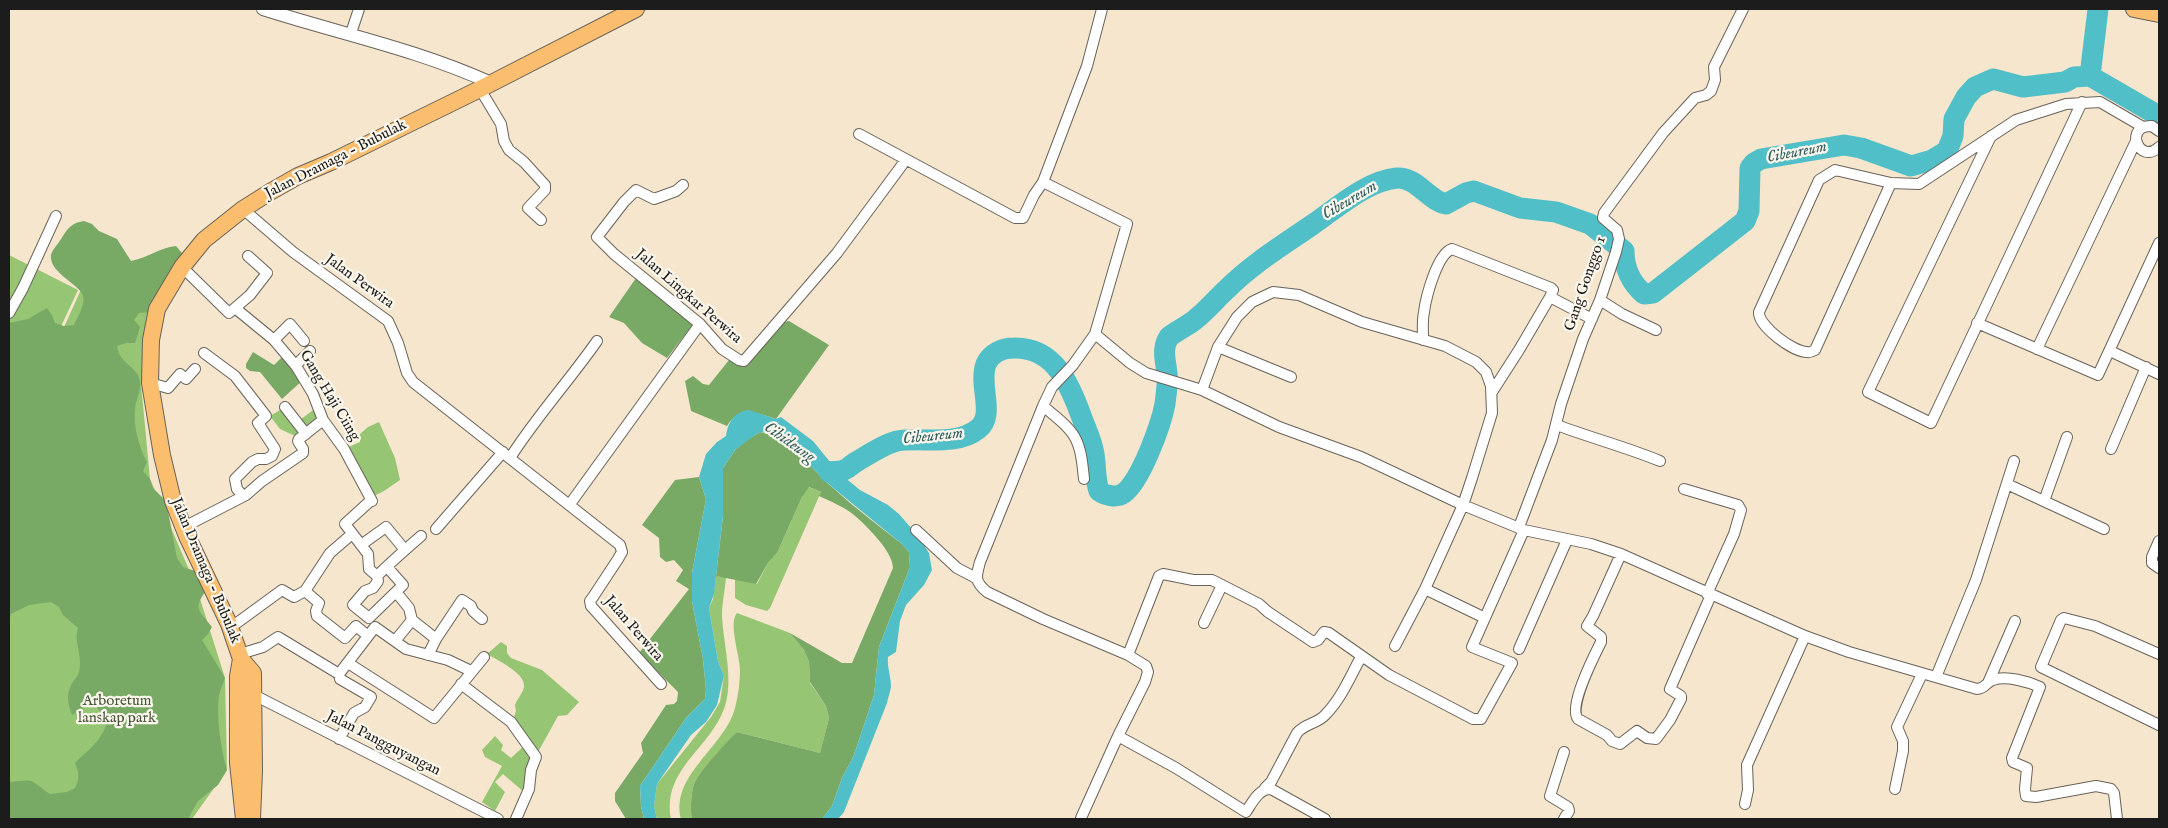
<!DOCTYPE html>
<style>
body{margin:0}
#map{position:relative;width:2168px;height:828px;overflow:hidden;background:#f6e6ce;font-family:"IM FELL English",serif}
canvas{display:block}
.frame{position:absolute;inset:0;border:10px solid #1c1c1c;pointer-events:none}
</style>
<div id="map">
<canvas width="2168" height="828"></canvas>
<div class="frame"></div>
</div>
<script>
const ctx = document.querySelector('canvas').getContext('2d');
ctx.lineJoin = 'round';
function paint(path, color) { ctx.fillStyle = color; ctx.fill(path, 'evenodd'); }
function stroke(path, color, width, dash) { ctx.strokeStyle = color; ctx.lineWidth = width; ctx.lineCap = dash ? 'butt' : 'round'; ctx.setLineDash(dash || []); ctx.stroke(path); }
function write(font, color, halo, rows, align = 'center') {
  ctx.font = font + ' "IM FELL English",serif'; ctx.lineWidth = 4.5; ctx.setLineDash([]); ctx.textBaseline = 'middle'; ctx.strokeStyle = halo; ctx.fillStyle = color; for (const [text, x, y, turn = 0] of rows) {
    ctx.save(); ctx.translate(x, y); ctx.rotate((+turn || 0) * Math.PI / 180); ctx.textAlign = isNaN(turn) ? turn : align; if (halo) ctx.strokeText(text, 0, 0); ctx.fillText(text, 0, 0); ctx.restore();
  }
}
paint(new Path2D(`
 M 9,255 L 78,290 L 9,438 Z
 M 88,274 L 153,312 L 141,384 L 150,479 L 196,586 L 225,678 L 227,770 L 192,819 L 9,819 L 9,449 Z
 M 285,407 L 297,422 L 316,408 L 321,421 L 295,436 L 280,429 L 270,416 Z
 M 379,422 L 395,458 L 400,480 L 384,491 L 370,498 L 344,449 L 360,442 L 360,434 L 368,427 Z
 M 808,487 L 821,492 L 770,608 L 767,611 L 746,605 L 735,598 L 735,578 L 757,584 L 768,563 L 777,553 L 802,497 Z
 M 716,576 L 726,577 C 725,590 722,603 722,615 C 723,644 734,678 725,706 C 711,749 662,768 671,819 L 657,819 L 654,806 L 657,784 L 711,717 L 720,702 L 724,676 L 718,661 L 709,608 L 713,599 Z
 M 737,613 L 790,633 L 804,650 L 809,662 L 810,683 L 826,706 L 829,718 L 820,753 L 737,732 C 728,741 698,773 694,784 C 691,794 690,808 692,819 L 681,819 C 670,775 725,747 735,708 C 738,697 740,682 740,670 C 740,656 728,623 737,613 Z
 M 501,642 L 507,646 L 507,653 L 511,658 L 542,670 L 579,702 L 567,715 L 558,716 L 537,754 L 513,720 L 516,711 L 515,705 C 517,699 524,692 524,686 C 525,673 497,660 487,654 Z
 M 495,736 L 503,745 L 501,750 L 511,758 L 524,746 L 534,756 L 525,793 L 503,774 L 495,782 L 505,792 L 495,811 L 482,802 L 502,766 L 485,757 L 482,750 Z`), '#96c573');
paint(new Path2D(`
 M 84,221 L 92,224 L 99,231 L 117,239 L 131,261 C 147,258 159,248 176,246 L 182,253 L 182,262 L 153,312 L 139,313 L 134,320 L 140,327 L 135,343 L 126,343 L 117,346 C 120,366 139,366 140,383 C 141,391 135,402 135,410 C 133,425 139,448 147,462 L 143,471 L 150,479 L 153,488 L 166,501 L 177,558 L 183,567 L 201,573 L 207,589 C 192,610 199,610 212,627 L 208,634 L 202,640 L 225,678 C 223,684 220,690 219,696 C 216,716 221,750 227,770 L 218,785 L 198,801 L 188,819 L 9,819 L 9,782 C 37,779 28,779 50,794 L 67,792 L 75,788 C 80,779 79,773 75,763 C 88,750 102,741 107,722 L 97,707 L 88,704 L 80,711 L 72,715 C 69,707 66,696 70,688 C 74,677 80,678 80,663 C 80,650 74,640 78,628 L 63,615 L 59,607 L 51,602 L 29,605 L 11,614 L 9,621 L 9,323 L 28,319 L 47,308 L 52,315 L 55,323 L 64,326 L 74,325 C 78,316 88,301 81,292 C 74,282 49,271 51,255 C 52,250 58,244 61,239 C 68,228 71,223 84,221 Z
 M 636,278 L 694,323 L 667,358 L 642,343 L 624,323 L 609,317 Z
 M 789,321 L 829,345 L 776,419 C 756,413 740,405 727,426 L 691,411 L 685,381 L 693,376 L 703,384 L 709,385 L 729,360 L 742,363 L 784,322 Z
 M 253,352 L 274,365 L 285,354 L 304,379 L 282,399 L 260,372 L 250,371 L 246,368 L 246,364 Z
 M 760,432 C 790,438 811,469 833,488 C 855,508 879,526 902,544 L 909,552 L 910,567 L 879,647 L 874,695 L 854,755 L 842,778 L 832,806 L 822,819 L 692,819 C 690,809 691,794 694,784 C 698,773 728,740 737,732 L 820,753 L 829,718 L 826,706 L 810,682 L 809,662 L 804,650 L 790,633 L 842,663 L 852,663 L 893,568 C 893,552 867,526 854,515 C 844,507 830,501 819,496 L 821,492 L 809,487 L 802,497 L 777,553 L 768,563 L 756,584 L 716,576 L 723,516 L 723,468 L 735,450 L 747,440 Z
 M 699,477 L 706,499 L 692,573 L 692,601 L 703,659 L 706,689 L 705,699 L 686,718 L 640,786 L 641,806 L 644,819 L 626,819 L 615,801 L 615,793 L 643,753 L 641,743 L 666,705 L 674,704 L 677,701 L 678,692 L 639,653 L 689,589 L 676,581 L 683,570 L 674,560 L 666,562 L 660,557 L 659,538 L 642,525 L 675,480 Z`), '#78aa65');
paint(new Path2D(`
 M 749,410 L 776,419 L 781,417 L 813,441 L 835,468 L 849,481 L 860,490 L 888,505 L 899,514 L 918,536 L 929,553 L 932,570 L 924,585 L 906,605 L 900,621 L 896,652 L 888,657 C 887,668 891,676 891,687 C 890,692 888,698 887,703 L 844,812 L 838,819 L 822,819 L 832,806 L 842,778 L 854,755 L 874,695 L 879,647 L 910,567 L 909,552 L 902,544 L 832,487 L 791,447 L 771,434 L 760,432 L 755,435 L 735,450 L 723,468 L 723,516 L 714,594 L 709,608 L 718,661 L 724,676 L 722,684 L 717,705 L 706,722 L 691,735 L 657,784 L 654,806 L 657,819 L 644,819 L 641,806 L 640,786 L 686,718 L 705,699 L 706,689 L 703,659 L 692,601 L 692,573 L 706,499 L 699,477 L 706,454 L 717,442 L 726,436 C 728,422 734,412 749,410 Z`), '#51bfc7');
stroke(new Path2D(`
 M 2090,76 L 2098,9
 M 829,472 C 833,471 840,472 844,470 C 848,469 852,464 856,462 C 868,455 884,444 897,441 C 922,437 957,446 978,429 C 996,415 978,386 986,364 C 991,353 1002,348 1014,348 C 1055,347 1070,385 1082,418 C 1086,429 1092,441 1094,454 C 1096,466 1095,479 1099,491 C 1106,496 1117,498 1124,493 C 1141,480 1161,425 1165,404 C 1166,395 1168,383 1167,374 C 1166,361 1161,349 1169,337 C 1173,333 1191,324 1197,318 C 1208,309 1217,298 1227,289 C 1252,264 1283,245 1312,225 C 1337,208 1366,181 1397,178 C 1417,177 1429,201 1446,204 L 1466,193 L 1474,191 L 1520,208 L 1556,212 L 1590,224 L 1624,251 C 1624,267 1631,283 1644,294 L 1653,293 L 1745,221 L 1749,211 L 1750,168 L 1754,163 L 1761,159 L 1844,145 L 1861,148 L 1911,166 L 1932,160 L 1947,151 L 1953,136 L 1954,119 L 1966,97 L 1975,87 L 1993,79 L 2023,87 L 2065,82 L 2074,77 L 2090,76 L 2159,116`), '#51bfc7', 21);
const minor = new Path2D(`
 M 1102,9 L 1087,66 L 1043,182 L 1127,224 L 1095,334 L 1130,363 L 1146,373 L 1202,390 L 1279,427 L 1361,457 L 1463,505 L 1524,530 L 1591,544 L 1621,554 L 1805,636 L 1849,652 L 1977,689 C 1985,689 1986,682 1993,680 C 2006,675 2029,682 2040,687 L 2012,758 L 2013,762 L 2027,768 L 2025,789 L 2026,796 L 2036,797 L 2096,786 L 2111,789 L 2114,793 L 2117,819
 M 351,33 L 359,9
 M 480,89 L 501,124 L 504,141 L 509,150 L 524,162 L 545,185 L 545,190 L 528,208 L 541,220
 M 2159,131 L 2152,126 C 2123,125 2139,166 2159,147
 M 859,134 L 1015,218 L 1023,218 L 1034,195 L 1043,182
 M 1991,136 L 1868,392 L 1931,423 L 2082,102
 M 1891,183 L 1815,350 C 1813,351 1809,353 1807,352 C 1793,352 1758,326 1759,312 L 1819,180 L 1835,170 L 1891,183 L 1919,184 L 2016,120 L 2066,104 L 2100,102 L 2143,127
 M 683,185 L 676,191 L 654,199 L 636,190 L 624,202 L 597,237 L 614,254 L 700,324 L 722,349 L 739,360 L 744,361 L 837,253 L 905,161
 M 243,209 L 293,252 L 388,321 L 398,343 L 407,373 L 413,382 L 620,545 L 622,552 L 618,559 L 593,597 L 590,601 L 591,606 L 661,684
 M 182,267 L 229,313 L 235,308 L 274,340 L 296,366 L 313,394 L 323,420 L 344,449 L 372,501
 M 1600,300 L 1622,314 L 1656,330
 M 235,308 L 250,295 L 267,273 L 248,256
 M 9,313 L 23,288 L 56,216
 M 1977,323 L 2098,375 L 2159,243
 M 274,340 L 290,324 L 304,341
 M 1423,340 C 1423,330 1422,321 1424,312 C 1426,297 1437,254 1452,249 L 1551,288 L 1553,290 L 1550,297 L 1592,319
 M 1218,347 L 1291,377
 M 2037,349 L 2136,141
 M 2110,351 L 2159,374
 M 204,353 L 235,376 L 266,416 L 258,423 L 275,449 L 272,456 L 266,459 L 258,459 L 252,462 L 235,479 L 237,489 L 243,496
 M 296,365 L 310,351
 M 150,383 L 168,388 L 180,374 L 186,379 L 195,369
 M 1202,390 L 1218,347 L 1237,317 L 1252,302 L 1273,292 L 1299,295 L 1362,322 L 1445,346 L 1476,362 L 1486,372 L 1491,386 L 1492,413 L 1472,478 L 1463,505 L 1425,589 L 1395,646
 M 1492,392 L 1519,350 L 1550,297
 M 1043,406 C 1076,433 1080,436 1084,479
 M 285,407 L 306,434
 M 1557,425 C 1591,438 1626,447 1660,461
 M 2111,449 L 2146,367
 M 510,458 C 536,417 569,381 597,341
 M 2007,484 L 2104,529
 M 1684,489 L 1738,505 L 1741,510 L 1734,534 L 1707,594
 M 2044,501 L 2067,437
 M 368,503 L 345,524 L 368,554 L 369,569 L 377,576
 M 570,504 L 700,324
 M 184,527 L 246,495 L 262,481 L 303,453 L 303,449 L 298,441 L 299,439 L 323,420
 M 1519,527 L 1552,440 L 1561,404 L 1583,339 L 1600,300 L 1616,252 L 1619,239 L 1617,230 L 1603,218 L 1604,213 L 1663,133 L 1695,98 L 1706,95 L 1711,91 L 1715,80 L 1714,67 L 1743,9
 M 436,529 L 503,452
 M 916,530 L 957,568 L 976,578
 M 2159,541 L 2152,557 L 2152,563 L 2159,568
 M 361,545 L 386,527 L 405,550
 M 1621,554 L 1593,616 L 1587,626 L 1601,637 L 1601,642 C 1594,656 1568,707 1578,719 L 1607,735 L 1612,741 L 1620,744 L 1637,731 L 1647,738 L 1656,739 L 1670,720 L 1681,699 L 1681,696 L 1670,689 L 1711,595
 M 387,567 L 403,585 L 369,618 L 353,605 L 365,591 L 373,588 L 378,581 L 377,576 C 391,562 406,549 421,536
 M 1425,589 L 1485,618
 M 305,591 L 319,603 L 316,611 L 317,616 L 345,638 L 356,626 L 368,636
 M 396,592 L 409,608 L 412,620 L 436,639 L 428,655
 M 1204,623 L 1222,585
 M 230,628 L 282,590 L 294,597 L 305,591 L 330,553 L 352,534
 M 436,639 L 462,600 L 471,606 L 473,611 L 482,619
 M 395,641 L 412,620
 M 1519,649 L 1567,540
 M 240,654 L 263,647 L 278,637 L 339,674 L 375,627 L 406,649 L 448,660 L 471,671
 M 2159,654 L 2095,626 L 2064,618 L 2061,620 L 2041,667 L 2159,725
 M 1128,655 L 1159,576 L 1163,574 L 1193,580 L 1212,580 L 1222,585 L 1259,604 L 1268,612 L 1313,642 L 1318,640 L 1324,632 L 1329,633 L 1389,675 L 1473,719 L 1481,719 L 1512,663 L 1472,647 L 1524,530
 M 348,663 L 434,718 L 484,657
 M 1936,677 L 1976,580 L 2014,461
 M 1988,683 L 2015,621
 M 461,684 L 511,722 L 536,757 L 531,770 L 529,789 L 516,819
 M 254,695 L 498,819
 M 1118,736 L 1176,768 L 1246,812 C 1252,803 1259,788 1271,789 L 1325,819
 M 339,739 L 354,713 L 365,707 L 371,697 L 340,679 L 339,674
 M 1265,788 L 1271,782 L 1297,733 C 1305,723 1318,724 1326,714 C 1341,699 1351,675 1361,657
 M 1895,789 L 1903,751 L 1903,741 L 1897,727 L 1922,674
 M 1745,804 L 1748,790 L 1747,765 L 1805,636
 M 1081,818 L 1118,736 L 1145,682 L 1148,672 L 1146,666 L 1128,655 L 1043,619 L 987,592 C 974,581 976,577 980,562 L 1043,406 L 1052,387 L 1073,365 L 1095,334
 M 1564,819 L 1569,811 L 1568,807 L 1550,796 L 1564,752`);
const tertiary = new Path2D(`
 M 263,9 C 341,34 416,49 491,83`);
const primary = new Path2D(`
 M 2134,9 L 2159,14`);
const trunk = new Path2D(`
 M 241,659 L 238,676 L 238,763 L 244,819
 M 252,819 L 254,771 L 253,673 L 241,659 L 229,624 L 187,536 L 173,501 L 162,455 L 150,383 L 151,340 L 157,309 L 182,267 L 204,240 L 243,209 L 270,192 L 298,176 L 331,162 L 480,89 L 636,9`);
stroke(minor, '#68635a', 12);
stroke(tertiary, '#68635a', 14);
stroke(primary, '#68635a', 18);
stroke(trunk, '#68635a', 18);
stroke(minor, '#fff', 10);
stroke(tertiary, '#fff', 12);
stroke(primary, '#fbbd6e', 16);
stroke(trunk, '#fbbd6e', 16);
write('15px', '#1c1c1c', '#fbf7ec', [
 ["Jalan Dramaga - Bubulak",336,160,-27],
 ["Jalan Perwira",359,282,36],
 ["Gang Gonggo 1",1586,284,-71],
 ["Jalan Lingkar Perwira",688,297,41],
 ["Gang Haji Ciing",329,396,59],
 ["Jalan Dramaga - Bubulak",205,571,67],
 ["Jalan Perwira",633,629,49],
 ["Jalan Pangguyangan",383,744,27]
]);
write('15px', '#47573a', '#fbf7ec', [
 ["Arboretum",117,702],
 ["lanskap park",117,719]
]);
write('italic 16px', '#315d60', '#fbf7ec', [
 ["Cibeureum",1797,153,-11],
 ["Cibeureum",1350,201,-31],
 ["Cibeureum",933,437,-6],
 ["Cihideung",789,443,35]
]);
</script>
